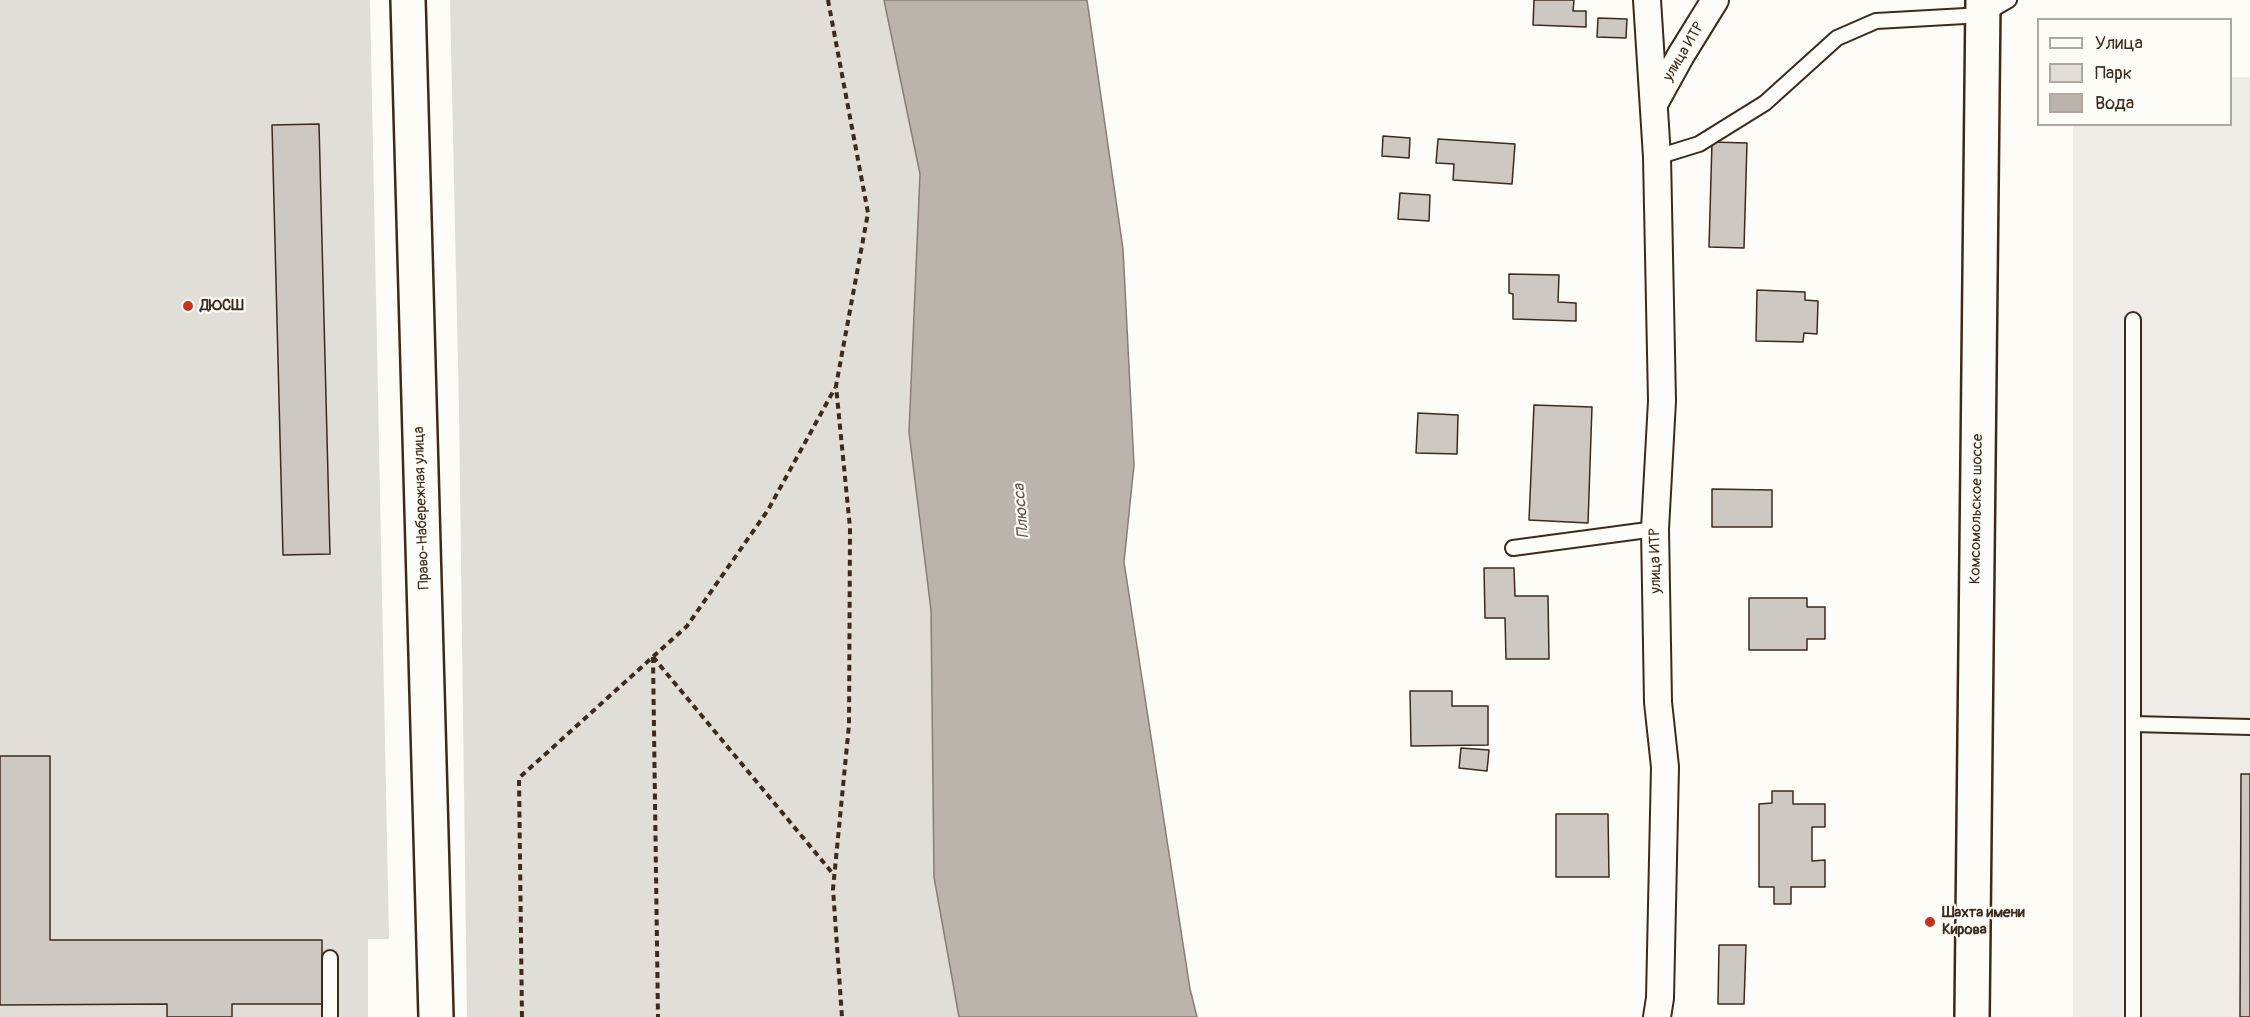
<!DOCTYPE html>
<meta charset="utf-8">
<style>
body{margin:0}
#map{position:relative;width:2250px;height:1017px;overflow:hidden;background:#fdfcf7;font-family:Pangolin,sans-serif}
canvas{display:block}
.legend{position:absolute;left:2037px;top:18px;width:195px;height:108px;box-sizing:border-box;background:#fdfcf7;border:2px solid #afa8a0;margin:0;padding:8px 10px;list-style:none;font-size:18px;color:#3b2a1e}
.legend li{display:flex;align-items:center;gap:12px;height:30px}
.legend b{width:30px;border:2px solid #afa8a0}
</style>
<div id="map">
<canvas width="2250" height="1017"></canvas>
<ul class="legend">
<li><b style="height:8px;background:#fdfcf7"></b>Улица</li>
<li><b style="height:16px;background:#e1ded7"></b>Парк</li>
<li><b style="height:16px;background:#bbb4ad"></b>Вода</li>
</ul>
</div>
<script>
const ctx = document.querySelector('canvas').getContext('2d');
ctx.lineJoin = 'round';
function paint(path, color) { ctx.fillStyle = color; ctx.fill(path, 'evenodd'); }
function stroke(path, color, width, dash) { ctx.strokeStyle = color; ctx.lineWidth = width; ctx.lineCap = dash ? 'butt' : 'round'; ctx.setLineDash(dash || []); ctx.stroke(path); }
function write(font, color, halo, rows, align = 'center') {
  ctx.font = font + ' Pangolin,sans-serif'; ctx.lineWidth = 4.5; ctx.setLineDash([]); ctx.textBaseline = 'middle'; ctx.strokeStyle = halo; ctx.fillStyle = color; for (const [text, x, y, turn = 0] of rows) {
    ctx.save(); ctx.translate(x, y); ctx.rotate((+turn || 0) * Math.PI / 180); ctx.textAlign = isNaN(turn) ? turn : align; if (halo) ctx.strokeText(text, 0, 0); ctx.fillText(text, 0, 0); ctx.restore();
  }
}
paint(new Path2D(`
 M 2231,77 L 2250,77 L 2250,1017 L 2073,1017 L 2073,125 L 2230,124 Z`), '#efece7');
paint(new Path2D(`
 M 0,0 L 370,0 L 389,939 L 368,939 L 368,1017 L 0,1017 Z
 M 450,0 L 884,0 L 920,174 L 909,432 L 931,610 L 959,1017 L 467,1017 L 459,409 Z`), '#e1ded7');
const water = new Path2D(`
 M 884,0 L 1087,0 L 1123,249 L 1134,465 L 1124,562 L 1190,989 L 1197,1017 L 959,1017 L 934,877 L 931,610 L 909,432 L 920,174 Z`);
paint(water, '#bbb4ad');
stroke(water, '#887d74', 1.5);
const building = new Path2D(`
 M 1534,0 L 1574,0 L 1573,11 L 1586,11 L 1586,27 L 1533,25 Z
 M 1598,18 L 1627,19 L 1626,38 L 1597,37 Z
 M 319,124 L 330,554 L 283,555 L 272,125 Z
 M 1383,136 L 1410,138 L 1409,158 L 1382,156 Z
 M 1438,139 L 1515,144 L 1512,184 L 1453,180 L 1454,164 L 1436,163 Z
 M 1712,142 L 1747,143 L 1744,248 L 1709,247 Z
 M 1400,193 L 1430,195 L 1429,221 L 1398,219 Z
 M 1509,274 L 1559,275 L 1558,302 L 1576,303 L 1576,321 L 1513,319 L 1513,294 L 1509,293 Z
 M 1757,290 L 1805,292 L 1805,300 L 1818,301 L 1817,334 L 1804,333 L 1803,342 L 1756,341 Z
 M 1534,405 L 1592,407 L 1588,523 L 1529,520 Z
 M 1418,413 L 1458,415 L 1457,454 L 1416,453 Z
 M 1712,489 L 1772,490 L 1772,527 L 1712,527 Z
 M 1484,568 L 1514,568 L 1515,596 L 1548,596 L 1549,659 L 1506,659 L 1505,618 L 1485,618 Z
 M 1749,598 L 1807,598 L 1807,607 L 1825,607 L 1825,639 L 1807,639 L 1807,650 L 1749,650 Z
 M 1410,691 L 1452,691 L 1452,706 L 1488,706 L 1488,745 L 1411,746 Z
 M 1461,748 L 1489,750 L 1487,771 L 1459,768 Z
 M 0,756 L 50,756 L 50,940 L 322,940 L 322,1004 L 232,1004 L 232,1017 L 167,1017 L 167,1004 L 0,1005 Z
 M 2241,774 L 2250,774 L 2250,1017 L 2240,1017 Z
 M 1772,791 L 1793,791 L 1793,804 L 1825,804 L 1825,827 L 1812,827 L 1812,861 L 1825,860 L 1825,887 L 1791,887 L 1791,904 L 1774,904 L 1774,887 L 1759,887 L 1759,804 L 1772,803 Z
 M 1556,814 L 1608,814 L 1609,877 L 1556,877 Z
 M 1719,945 L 1746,945 L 1744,1004 L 1718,1004 Z`);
paint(building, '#cdc8c2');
stroke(building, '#3b2a1e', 1.5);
const service = new Path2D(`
 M 1657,157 L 1699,144 L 1765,103 L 1837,38 L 1876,21 L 1983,15 L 2009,0
 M 2133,320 L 2133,1017
 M 1513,548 L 1655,529
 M 2133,724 L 2250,727
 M 330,958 L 330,1017`);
const minor = new Path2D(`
 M 1647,0 L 1657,157 L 1662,401 L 1655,529 L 1658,702 L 1665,767 L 1660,998 L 1657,1017
 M 1654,104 L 1681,55 L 1715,0`);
const tertiary = new Path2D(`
 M 408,0 L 436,1017`);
const secondary = new Path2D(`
 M 1972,1017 L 1983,0`);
stroke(service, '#3b2a1e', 18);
stroke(minor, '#3b2a1e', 30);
stroke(tertiary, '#3b2a1e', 38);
stroke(secondary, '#3b2a1e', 38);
stroke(new Path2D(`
 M 828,0 L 868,213 L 836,386 L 850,528 L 849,725 L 833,889 L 842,1017
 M 653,657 L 658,1017
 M 653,657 L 834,875
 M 522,1017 L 519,778 L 687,626 L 768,510 L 835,388`), '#3b2a1e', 4, [6, 4.5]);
stroke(service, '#fdfcf7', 14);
stroke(minor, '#fdfcf7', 26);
stroke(tertiary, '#fdfcf7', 33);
stroke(secondary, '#fdfcf7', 33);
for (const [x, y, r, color] of [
 [188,306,6,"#c8321e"],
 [1930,922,6,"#c8321e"]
]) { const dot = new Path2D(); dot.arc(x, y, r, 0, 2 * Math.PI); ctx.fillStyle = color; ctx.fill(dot); stroke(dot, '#fdfcf7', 2); }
write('15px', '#3b2a1e', '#fdfcf7', [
 ["улица ИТР",1684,52,-59],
 ["Право-Набережная улица",422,508,-92],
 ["Комсомольское шоссе",1977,509,-89],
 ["улица ИТР",1656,561,-91]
]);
write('bold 15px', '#3b2a1e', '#fdfcf7', [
 ["ДЮСШ",200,306],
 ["Шахта имени",1942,913],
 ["Кирова",1942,930]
], 'left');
write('italic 16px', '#615349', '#fdfcf7', [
 ["Плюсса",1022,511,-95]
]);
</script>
